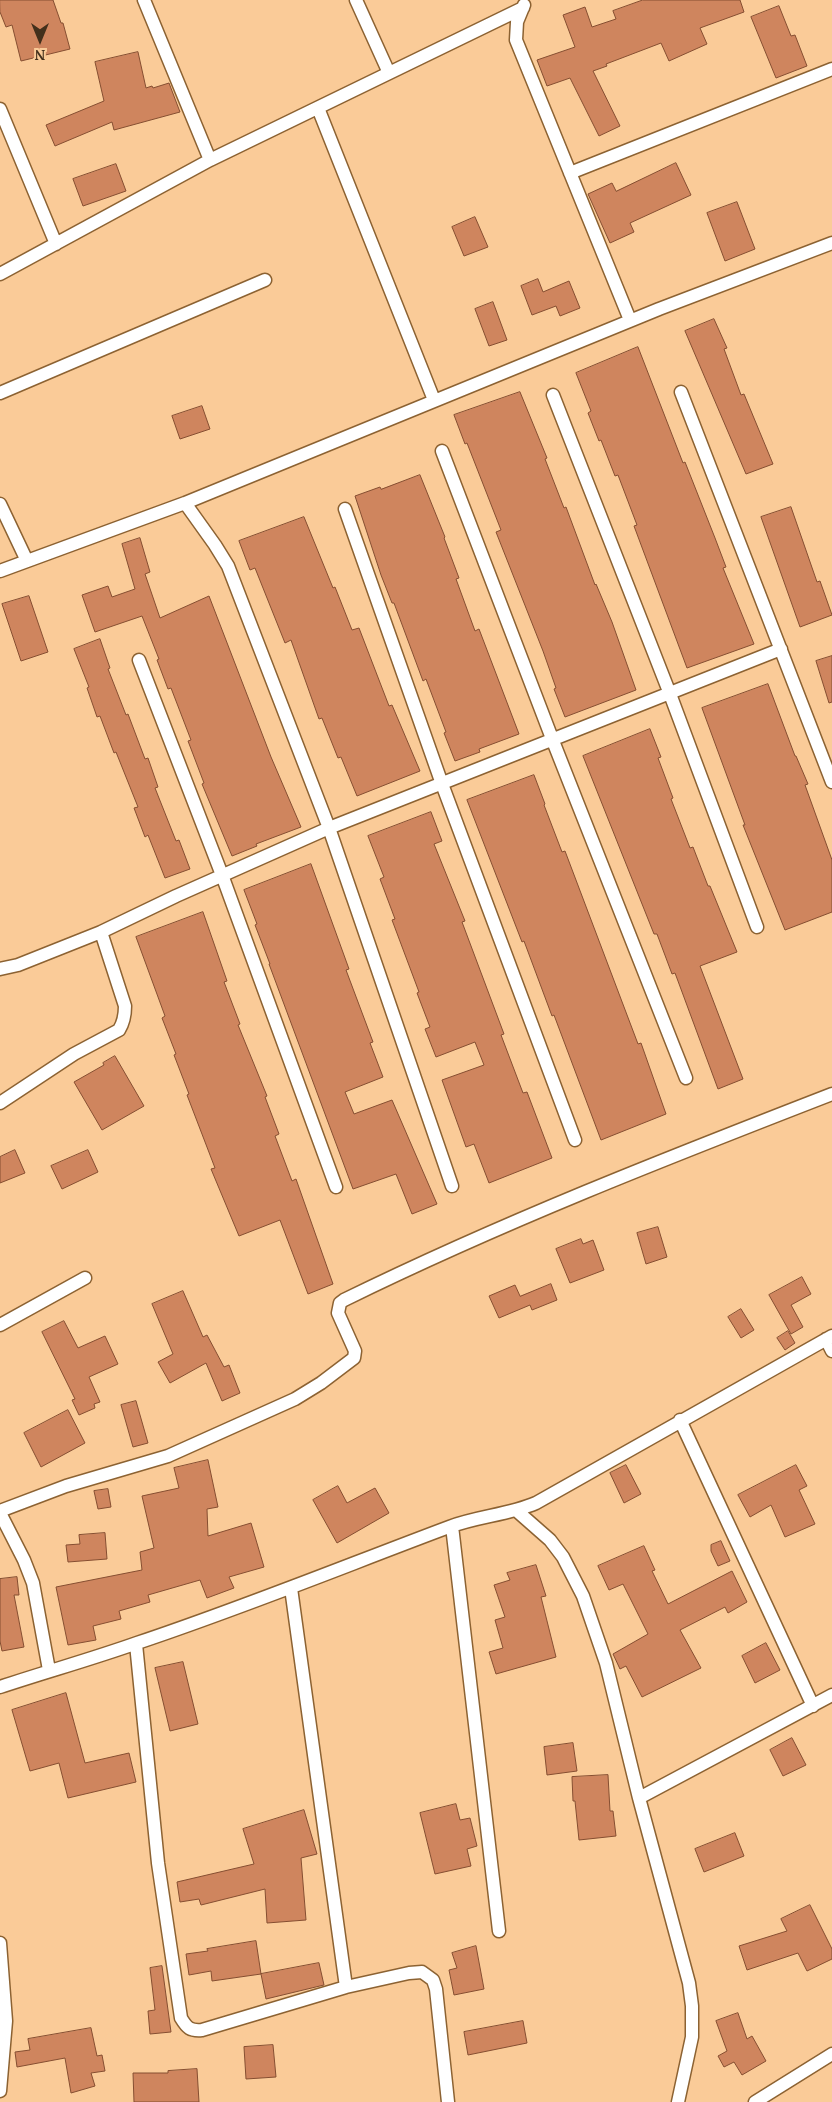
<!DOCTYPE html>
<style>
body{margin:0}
#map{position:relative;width:832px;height:2102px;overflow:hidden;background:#facb98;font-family:"PT Serif",serif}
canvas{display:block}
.north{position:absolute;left:15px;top:15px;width:50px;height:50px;-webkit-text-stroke:4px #facb98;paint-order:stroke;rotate:180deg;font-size:14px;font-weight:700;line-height:20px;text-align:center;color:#43301c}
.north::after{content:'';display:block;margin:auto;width:18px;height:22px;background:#43301c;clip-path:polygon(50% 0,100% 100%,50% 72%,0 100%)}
</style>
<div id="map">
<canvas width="832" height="2102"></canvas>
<div class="north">N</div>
</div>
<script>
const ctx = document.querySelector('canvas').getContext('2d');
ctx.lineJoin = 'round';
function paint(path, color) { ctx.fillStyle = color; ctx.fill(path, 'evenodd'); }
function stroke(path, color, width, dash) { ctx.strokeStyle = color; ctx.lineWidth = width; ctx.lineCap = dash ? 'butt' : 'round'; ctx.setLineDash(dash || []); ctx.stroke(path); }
const building = new Path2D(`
 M 0,0 L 53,0 L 61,23 L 63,23 L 70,49 L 21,61 L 12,25 L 6,27 L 0,12 Z
 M 643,0 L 740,0 L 744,12 L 700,28 L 707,44 L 669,61 L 661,43 L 606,64 L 607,66 L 593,71 L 620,126 L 599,136 L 570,78 L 547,86 L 537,60 L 575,47 L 563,15 L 585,7 L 592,27 L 616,19 L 613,11 Z
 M 779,6 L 791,36 L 795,35 L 807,66 L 776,78 L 751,17 Z
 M 138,52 L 146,88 L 152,86 L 153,88 L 169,83 L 180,112 L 114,130 L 112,122 L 55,146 L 46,125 L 104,101 L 95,62 Z
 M 676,163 L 691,195 L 630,223 L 634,232 L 610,243 L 588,194 L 612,183 L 616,191 Z
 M 116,164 L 126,191 L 83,206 L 73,179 Z
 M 737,202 L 755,249 L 725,261 L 707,213 Z
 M 475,217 L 488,247 L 464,256 L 452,227 Z
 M 538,279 L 543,292 L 569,281 L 580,308 L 560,316 L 556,306 L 532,315 L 521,286 Z
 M 493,302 L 507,340 L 489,346 L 475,309 Z
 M 714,319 L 727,348 L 724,349 L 741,395 L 744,394 L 773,464 L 746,474 L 685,331 Z
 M 638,347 L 683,463 L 685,462 L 715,538 L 726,567 L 723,568 L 754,644 L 687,668 L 634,526 L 637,525 L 618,475 L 615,476 L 601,440 L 599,441 L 588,413 L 591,411 L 576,373 Z
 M 520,392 L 547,458 L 545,459 L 564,508 L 566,507 L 595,585 L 596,584 L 612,622 L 636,690 L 565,717 L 554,689 L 556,688 L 543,651 L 496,532 L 501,530 L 467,443 L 465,444 L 454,415 Z
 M 202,406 L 210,429 L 180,439 L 172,416 Z
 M 420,475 L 445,537 L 444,538 L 459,578 L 456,579 L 475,631 L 479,629 L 519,734 L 479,749 L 480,752 L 455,761 L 444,733 L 446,732 L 426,679 L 423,681 L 394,603 L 392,603 L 381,575 L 355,496 L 380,487 L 381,489 Z
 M 791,507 L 817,582 L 820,581 L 832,615 L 800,627 L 761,517 Z
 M 304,517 L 333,588 L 335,587 L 352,630 L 359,628 L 389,706 L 392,705 L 420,771 L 357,796 L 341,757 L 338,758 L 322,718 L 319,719 L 291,640 L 285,643 L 255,568 L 250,570 L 239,541 Z
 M 140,538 L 150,572 L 145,574 L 160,618 L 209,596 L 271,757 L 301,827 L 256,844 L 257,846 L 232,856 L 202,784 L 204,783 L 188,741 L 191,740 L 171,688 L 168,689 L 157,660 L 159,659 L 142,616 L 95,632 L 82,595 L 108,586 L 112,597 L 135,589 L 122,544 Z
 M 29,596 L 48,652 L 21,661 L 2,604 Z
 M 100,639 L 110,668 L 108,669 L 126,715 L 128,714 L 145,759 L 148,758 L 158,787 L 155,788 L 176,841 L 179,840 L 190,869 L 165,878 L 148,835 L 145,837 L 134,808 L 138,807 L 116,752 L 114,753 L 100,716 L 97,717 L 87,688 L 89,687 L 74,649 Z
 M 832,656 L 832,702 L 829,703 L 816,661 Z
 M 768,684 L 795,756 L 796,756 L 808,784 L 805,785 L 832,860 L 832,912 L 785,930 L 743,825 L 745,825 L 702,708 Z
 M 650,729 L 661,757 L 658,758 L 673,798 L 671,799 L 690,848 L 693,847 L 708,886 L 710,886 L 737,952 L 700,966 L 743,1079 L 718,1089 L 675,973 L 672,974 L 657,934 L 654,934 L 583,756 Z
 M 534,775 L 545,804 L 544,805 L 562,852 L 565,851 L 638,1044 L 641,1043 L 666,1114 L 601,1140 L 554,1015 L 552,1016 L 524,941 L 522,942 L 467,800 Z
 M 431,812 L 442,841 L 434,844 L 465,921 L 462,922 L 504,1034 L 501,1035 L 523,1093 L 527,1092 L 552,1158 L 489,1183 L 474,1144 L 466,1147 L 442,1080 L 484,1065 L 475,1042 L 436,1057 L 425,1029 L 430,1027 L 417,993 L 419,992 L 392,920 L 395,919 L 380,879 L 384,877 L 368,836 Z
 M 311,864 L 349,969 L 346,970 L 373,1042 L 370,1043 L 383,1077 L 345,1092 L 354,1114 L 392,1100 L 437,1204 L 412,1214 L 396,1174 L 353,1189 L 269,964 L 270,964 L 255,925 L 257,924 L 244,890 Z
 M 203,912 L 227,981 L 224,982 L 240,1024 L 238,1025 L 267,1096 L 265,1097 L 279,1134 L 275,1136 L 292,1181 L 296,1179 L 333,1284 L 308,1294 L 280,1220 L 239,1236 L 211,1169 L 215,1168 L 187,1095 L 189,1094 L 174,1055 L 176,1054 L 162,1018 L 165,1016 L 136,937 Z
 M 115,1056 L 144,1106 L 102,1130 L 74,1082 L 104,1065 L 103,1063 Z
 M 15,1150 L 25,1173 L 0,1183 L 0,1157 Z
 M 88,1150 L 98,1172 L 62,1189 L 51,1166 Z
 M 658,1227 L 667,1257 L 646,1264 L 637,1233 Z
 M 581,1239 L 583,1244 L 593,1240 L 604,1270 L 570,1283 L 556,1249 Z
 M 802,1277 L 811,1294 L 791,1305 L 803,1327 L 791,1334 L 769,1295 Z
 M 551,1284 L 557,1300 L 532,1310 L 530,1305 L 499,1318 L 489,1296 L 515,1285 L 520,1296 Z
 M 183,1291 L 203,1337 L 207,1335 L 224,1367 L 229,1365 L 240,1393 L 222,1401 L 206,1363 L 170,1383 L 158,1362 L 173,1354 L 152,1304 Z
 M 741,1309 L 754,1330 L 741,1338 L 728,1317 Z
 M 64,1321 L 78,1348 L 105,1336 L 118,1364 L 89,1377 L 100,1402 L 94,1404 L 95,1408 L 79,1415 L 72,1400 L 75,1399 L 42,1332 Z
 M 788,1331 L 795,1343 L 785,1350 L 777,1338 Z
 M 136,1401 L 148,1443 L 133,1447 L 121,1405 Z
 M 68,1410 L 85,1443 L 41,1467 L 24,1433 Z
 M 208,1460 L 218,1507 L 207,1509 L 208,1536 L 251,1523 L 264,1567 L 229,1577 L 234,1588 L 207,1598 L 200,1580 L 148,1595 L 150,1602 L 119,1611 L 121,1619 L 93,1626 L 96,1640 L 68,1645 L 56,1587 L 142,1570 L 140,1552 L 154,1548 L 142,1496 L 179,1488 L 174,1468 Z
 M 626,1465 L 641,1494 L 624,1503 L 610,1473 Z
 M 796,1465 L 807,1486 L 799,1490 L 815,1524 L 785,1537 L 771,1505 L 750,1517 L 738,1495 Z
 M 338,1486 L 347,1503 L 375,1488 L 389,1513 L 337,1543 L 313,1500 Z
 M 108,1489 L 111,1507 L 98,1509 L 94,1491 Z
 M 105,1533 L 107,1559 L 68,1562 L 66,1545 L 80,1544 L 79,1535 Z
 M 721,1541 L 730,1561 L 718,1566 L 711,1551 L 711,1545 Z
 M 644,1546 L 655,1570 L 652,1571 L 668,1604 L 732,1571 L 747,1602 L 728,1613 L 725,1607 L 680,1630 L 701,1668 L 642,1697 L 626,1666 L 620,1669 L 613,1654 L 648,1634 L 623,1584 L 609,1590 L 598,1566 Z
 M 536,1565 L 546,1596 L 541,1597 L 556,1657 L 496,1674 L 489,1652 L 503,1648 L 495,1620 L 505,1617 L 494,1585 L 510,1580 L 507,1573 Z
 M 17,1577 L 19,1595 L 14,1595 L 24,1647 L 2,1651 L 0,1641 L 0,1579 Z
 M 766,1643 L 780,1670 L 755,1683 L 742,1656 Z
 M 183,1662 L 198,1724 L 170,1731 L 155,1668 Z
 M 66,1693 L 85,1763 L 129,1753 L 136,1782 L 68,1798 L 59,1763 L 30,1771 L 12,1710 Z
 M 792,1738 L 806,1765 L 783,1776 L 770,1750 Z
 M 573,1743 L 577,1771 L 547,1775 L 544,1747 Z
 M 608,1775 L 610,1811 L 613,1811 L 616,1836 L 579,1840 L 575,1801 L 573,1801 L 572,1777 Z
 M 456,1804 L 460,1820 L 470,1818 L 477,1846 L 467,1849 L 471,1866 L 435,1874 L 420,1813 Z
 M 304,1810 L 317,1854 L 301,1858 L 306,1920 L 267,1923 L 265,1889 L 201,1905 L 199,1899 L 180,1902 L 177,1882 L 254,1864 L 243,1829 Z
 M 735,1833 L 744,1856 L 704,1872 L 695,1849 Z
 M 810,1905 L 832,1949 L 832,1959 L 807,1971 L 798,1953 L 747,1970 L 739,1946 L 787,1931 L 781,1919 Z
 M 256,1941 L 261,1974 L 212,1981 L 211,1971 L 189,1975 L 186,1954 L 208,1951 L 207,1949 Z
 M 476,1946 L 484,1989 L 454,1995 L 449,1970 L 457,1968 L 452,1953 Z
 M 319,1963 L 324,1985 L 266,1999 L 261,1974 Z
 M 162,1966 L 171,2032 L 150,2034 L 148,2011 L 155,2010 L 150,1968 Z
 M 738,2013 L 747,2039 L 752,2036 L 766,2061 L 742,2075 L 734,2062 L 724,2067 L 718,2056 L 727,2051 L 716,2021 Z
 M 523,2021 L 527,2043 L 468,2055 L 464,2032 Z
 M 91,2028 L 97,2056 L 102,2055 L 105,2071 L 91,2073 L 95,2086 L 71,2093 L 65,2058 L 17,2067 L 15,2052 L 30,2050 L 28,2039 Z
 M 273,2045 L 276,2077 L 246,2079 L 244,2047 Z
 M 197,2069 L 199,2102 L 134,2102 L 133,2073 L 168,2073 L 168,2071 Z`);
paint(building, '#cf855e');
stroke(building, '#854e31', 1);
const minor = new Path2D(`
 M 144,0 L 210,160
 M 356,0 L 389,73
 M 524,5 L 517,22 L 516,40 L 630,320
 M 318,108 L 434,400
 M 0,109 L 56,244
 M 570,173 L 832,69
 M 0,274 L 210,160 L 523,8
 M 681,392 L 832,782
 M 0,393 L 265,280
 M 553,395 L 670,694 L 757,927
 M 442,451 L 553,741 L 686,1078
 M 185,503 L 215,545 L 228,566 L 329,828 L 452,1186
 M 0,504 L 27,561
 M 345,509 L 442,784 L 575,1140
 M 0,571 L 185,503 L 659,309 L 832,243
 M 139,660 L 222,875 L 336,1187
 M 0,969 L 18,965 L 101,932 L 176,896 L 329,828 L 781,649
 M 0,1103 L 74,1054 L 119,1030 C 124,1022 125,1015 125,1006 L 101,932
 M 0,1325 L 85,1278
 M 826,1339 L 832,1351
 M 680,1420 L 813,1706
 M 0,1511 L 66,1486 L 168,1456 L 295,1399 L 321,1383 L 354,1358 L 355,1351 L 338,1313 L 340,1303 L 344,1300 C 503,1222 667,1158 832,1094
 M 517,1511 L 550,1540 L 563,1557 L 583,1596 L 606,1663 L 639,1798 L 689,1983 L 692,2006 L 692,2037 L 678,2102
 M 0,1513 L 24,1560 L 33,1583 L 49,1670
 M 452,1526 L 499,1931
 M 291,1588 L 346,1987
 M 136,1644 L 158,1863 L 181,2018 C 187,2028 190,2031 202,2030 L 346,1987 L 409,1973 L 422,1972 L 433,1980 L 436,1989 L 448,2102
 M 0,1687 C 45,1672 92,1659 137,1643 C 242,1608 345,1566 449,1527 C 478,1516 508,1515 536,1503 L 832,1336
 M 639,1798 L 832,1695
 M 0,1943 L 6,2021 L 0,2091
 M 755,2102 L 832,2054`);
stroke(minor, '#8c6232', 15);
stroke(minor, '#fff', 12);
</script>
